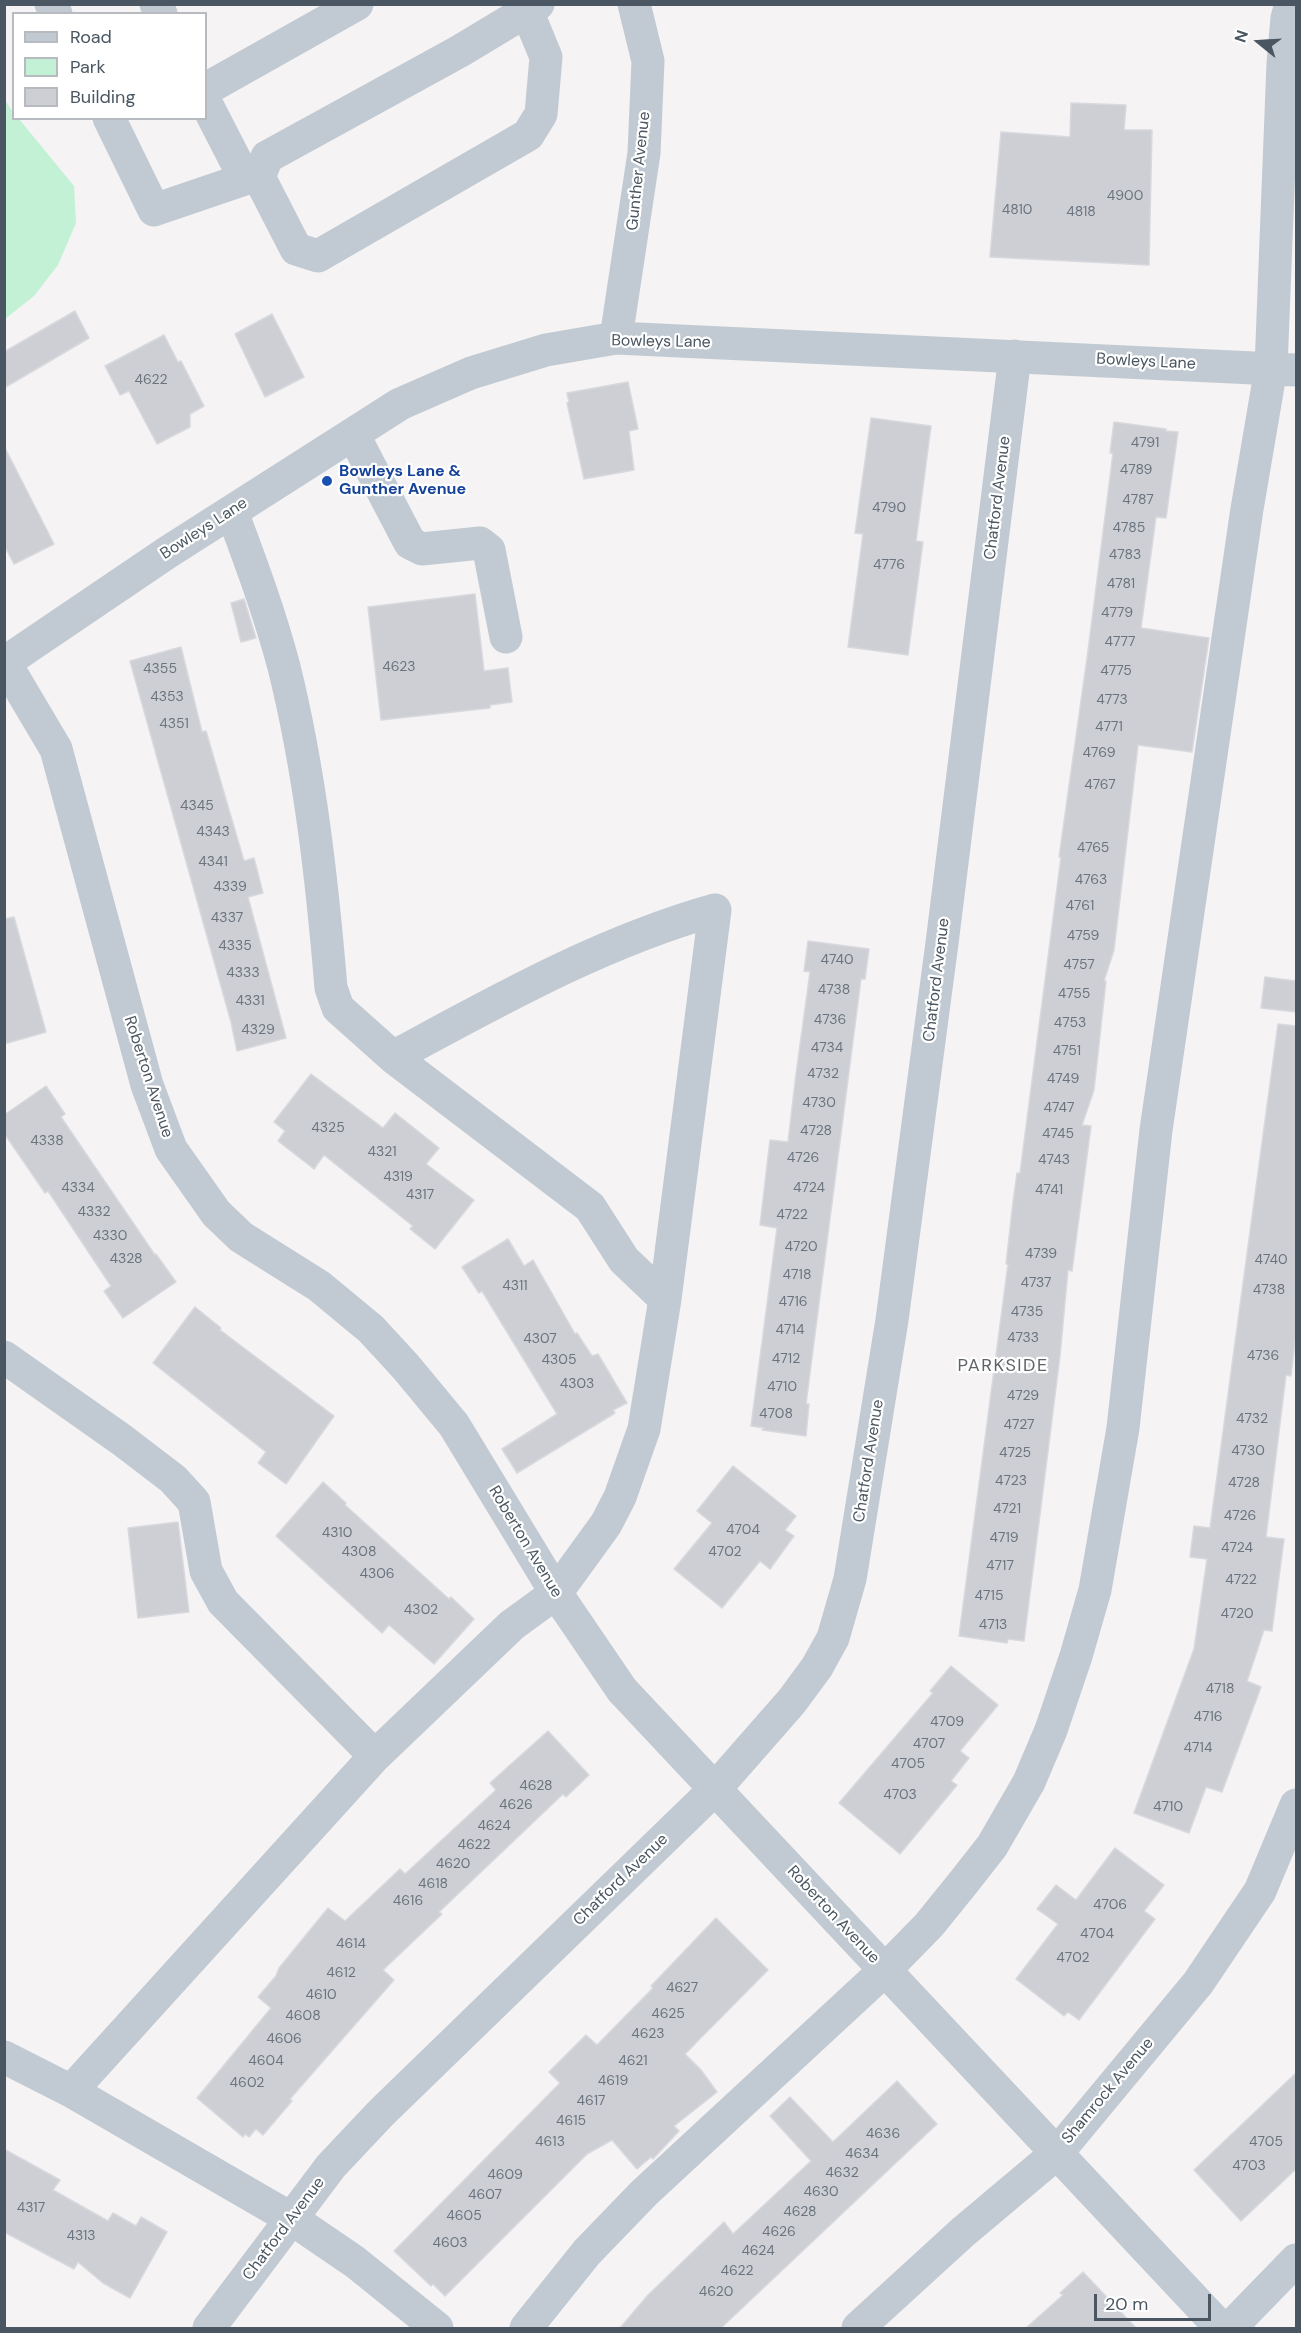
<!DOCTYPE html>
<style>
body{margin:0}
#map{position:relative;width:1301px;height:2333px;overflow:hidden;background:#f5f3f3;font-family:"DM Sans",sans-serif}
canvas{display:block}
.frame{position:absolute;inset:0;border:6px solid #4a5661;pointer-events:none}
.legend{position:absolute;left:12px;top:12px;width:195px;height:108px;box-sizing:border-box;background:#fff;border:2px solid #b7bbc0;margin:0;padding:8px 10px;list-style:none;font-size:18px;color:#4a5661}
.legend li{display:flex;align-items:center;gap:12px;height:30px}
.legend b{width:30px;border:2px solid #b7bbc0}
.north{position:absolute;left:1229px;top:12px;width:60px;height:60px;-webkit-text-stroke:4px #fff;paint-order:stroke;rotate:288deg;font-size:16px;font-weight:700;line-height:24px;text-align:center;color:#4a5661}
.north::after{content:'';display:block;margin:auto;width:21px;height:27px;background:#4a5661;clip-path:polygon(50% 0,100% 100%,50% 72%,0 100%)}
.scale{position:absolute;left:1094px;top:2294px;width:117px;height:27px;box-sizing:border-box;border:3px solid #4a5661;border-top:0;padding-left:8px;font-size:18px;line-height:21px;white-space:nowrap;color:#4a5661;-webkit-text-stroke:4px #fff;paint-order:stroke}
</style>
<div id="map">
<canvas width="1301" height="2333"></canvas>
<div class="frame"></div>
<ul class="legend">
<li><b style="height:8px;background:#c1cad2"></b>Road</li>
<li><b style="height:16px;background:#c3f1d5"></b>Park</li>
<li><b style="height:16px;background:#cdcfd5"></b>Building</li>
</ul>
<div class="north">N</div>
<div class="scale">20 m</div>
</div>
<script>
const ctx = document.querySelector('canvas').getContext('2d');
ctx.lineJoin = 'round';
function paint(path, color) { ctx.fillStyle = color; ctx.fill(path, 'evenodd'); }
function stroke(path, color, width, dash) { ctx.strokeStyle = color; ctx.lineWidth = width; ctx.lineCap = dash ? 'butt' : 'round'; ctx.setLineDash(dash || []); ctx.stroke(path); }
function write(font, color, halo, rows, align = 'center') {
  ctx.font = font + ' "DM Sans",sans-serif'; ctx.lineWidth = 4.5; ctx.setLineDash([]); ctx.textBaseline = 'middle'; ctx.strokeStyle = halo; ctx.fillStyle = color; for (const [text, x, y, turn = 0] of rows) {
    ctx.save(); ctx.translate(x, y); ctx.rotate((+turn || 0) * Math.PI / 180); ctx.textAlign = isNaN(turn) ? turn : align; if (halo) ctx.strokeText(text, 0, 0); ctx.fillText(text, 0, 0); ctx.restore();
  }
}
paint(new Path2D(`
 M 5,100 L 13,112 L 14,118 L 19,119 L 74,186 L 76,223 L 58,265 L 34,296 L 5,319 Z`), '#c3f1d5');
const building = new Path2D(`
 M 1071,103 L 1126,105 L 1124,130 L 1152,130 L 1149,265 L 990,257 L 1001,132 L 1070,137 Z
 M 75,311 L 89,338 L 4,388 L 4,352 Z
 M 272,314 L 304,377 L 265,397 L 235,334 Z
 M 164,335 L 178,362 L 181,361 L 204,406 L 190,414 L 190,427 L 157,444 L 129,391 L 120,395 L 105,366 Z
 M 628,382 L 638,429 L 629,431 L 634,470 L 584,479 L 567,403 L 569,402 L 567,393 Z
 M 871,418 L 931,426 L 916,541 L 923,542 L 908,655 L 848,647 L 863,534 L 855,533 Z
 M 1114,422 L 1166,429 L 1166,431 L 1178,432 L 1166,518 L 1156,517 L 1141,628 L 1209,638 L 1192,752 L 1138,745 L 1114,950 L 1104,981 L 1106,981 L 1094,1090 L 1082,1125 L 1091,1126 L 1072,1271 L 1068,1270 L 1060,1356 L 1024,1641 L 1008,1639 L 1007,1643 L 959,1636 L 1008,1264 L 1006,1264 L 1013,1202 L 1017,1173 L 1020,1173 L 1061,857 L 1059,857 L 1088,651 L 1113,453 L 1110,453 Z
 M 4,446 L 54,544 L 14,564 L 4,545 Z
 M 475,594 L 484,671 L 508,668 L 512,702 L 490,705 L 490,708 L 381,720 L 368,607 Z
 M 244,599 L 256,638 L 241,642 L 231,603 Z
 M 181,647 L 202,732 L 206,731 L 244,861 L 254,858 L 263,893 L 248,897 L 286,1038 L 237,1051 L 231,1022 L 130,661 Z
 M 14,917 L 46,1032 L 4,1044 L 4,919 Z
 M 808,941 L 869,949 L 865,979 L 861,979 L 806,1404 L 809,1404 L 806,1436 L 762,1430 L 764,1428 L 751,1426 L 777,1228 L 760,1225 L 770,1140 L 788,1142 L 796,1074 L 810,972 L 804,971 Z
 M 1265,977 L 1296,981 L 1296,1012 L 1261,1008 Z
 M 1278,1024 L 1296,1026 L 1296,1334 L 1291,1376 L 1286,1375 L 1266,1537 L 1284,1539 L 1272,1631 L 1264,1630 L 1247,1681 L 1261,1687 L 1222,1792 L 1206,1787 L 1189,1833 L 1134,1813 L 1194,1649 L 1207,1559 L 1190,1557 L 1194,1526 L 1210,1528 Z
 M 311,1074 L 383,1128 L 395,1113 L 439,1148 L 426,1164 L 474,1200 L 435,1249 L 410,1229 L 413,1226 L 324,1155 L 314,1169 L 278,1141 L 285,1131 L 274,1122 Z
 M 46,1086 L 65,1114 L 61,1117 L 155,1255 L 156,1254 L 176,1282 L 123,1318 L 104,1291 L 111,1286 L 48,1191 L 45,1193 L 4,1133 L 4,1115 Z
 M 508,1239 L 524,1266 L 533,1260 L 575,1334 L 577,1333 L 592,1356 L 598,1354 L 627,1403 L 613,1410 L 615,1413 L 517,1473 L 502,1449 L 557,1414 L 482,1291 L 479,1293 L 462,1267 Z
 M 195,1307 L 221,1328 L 220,1330 L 334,1416 L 286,1484 L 258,1463 L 266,1452 L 153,1363 Z
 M 733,1466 L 796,1516 L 785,1530 L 794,1536 L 770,1569 L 760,1561 L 722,1608 L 674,1569 L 712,1523 L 697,1511 Z
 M 323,1482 L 346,1503 L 345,1505 L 449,1599 L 451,1597 L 474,1619 L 434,1664 L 389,1625 L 382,1633 L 276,1536 Z
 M 178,1522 L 189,1612 L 138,1618 L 128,1528 Z
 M 951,1666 L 998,1705 L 960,1751 L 969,1758 L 951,1781 L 957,1785 L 900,1854 L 839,1803 L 933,1693 L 930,1691 Z
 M 548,1731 L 589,1775 L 566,1797 L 563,1794 L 439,1912 L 442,1914 L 383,1970 L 394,1980 L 290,2099 L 292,2101 L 263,2135 L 256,2129 L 249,2137 L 245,2134 L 243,2137 L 197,2098 L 271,2008 L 258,1997 L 276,1976 L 279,1968 L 328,1908 L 345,1921 L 400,1869 L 405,1874 L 496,1790 L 490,1783 Z
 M 1115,1848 L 1164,1885 L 1144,1911 L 1155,1919 L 1079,2020 L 1068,2012 L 1064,2016 L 1016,1979 L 1058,1924 L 1037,1909 L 1056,1885 L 1076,1900 Z
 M 716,1918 L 768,1970 L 685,2054 L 701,2070 L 717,2092 L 674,2126 L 679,2131 L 653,2159 L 651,2157 L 637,2169 L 612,2140 L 587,2154 L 445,2296 L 433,2284 L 431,2286 L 394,2251 L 560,2083 L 549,2072 L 586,2035 L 597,2045 L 653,1988 L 651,1986 Z
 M 1296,2073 L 1296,2169 L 1241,2221 L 1194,2170 Z
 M 897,2081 L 937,2124 L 721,2328 L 620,2328 L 648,2295 L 724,2222 L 733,2234 L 811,2161 L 770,2116 L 790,2097 L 833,2142 Z
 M 4,2149 L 60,2180 L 53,2190 L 108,2221 L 113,2213 L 136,2226 L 141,2217 L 167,2232 L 130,2298 L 103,2283 L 78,2262 L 74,2269 L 4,2232 Z
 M 1083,2272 L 1136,2328 L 1026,2328 L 1063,2295 L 1060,2293 Z`);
paint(building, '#cdcfd5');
stroke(building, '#d7d9de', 1.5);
stroke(new Path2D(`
 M 51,4 L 56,14
 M 156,4 L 161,14
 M 527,11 L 546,57 L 541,114 L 528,135 L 318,256 L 296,249 L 259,177 L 267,157 L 460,51 L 538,4
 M 206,89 L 357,4
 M 206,103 L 245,179
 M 109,118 L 154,210 L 245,179 L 259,177
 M 616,338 L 644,153 L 648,61 L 634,4
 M 353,434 L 410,543 L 422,549 L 480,543 L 489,550 L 506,637
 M 4,663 L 168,552 L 400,404 L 471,373 L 546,350 L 616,338 L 1296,370
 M 5,663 L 56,749 L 147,1085 L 171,1149 L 216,1213 L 241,1237 L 319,1286 L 371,1329 L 406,1367 L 454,1425 L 556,1593 L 622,1690 L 1221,2328
 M 393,1057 C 497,1001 601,942 715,910 L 665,1299
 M 4,1357 L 122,1440 L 173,1479 L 194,1502 L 206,1571 L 223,1602 L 375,1756
 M 4,2057 L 71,2091 L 292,2219 L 355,2262 L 437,2328
 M 71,2091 L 375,1756 L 512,1625 L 556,1593 L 606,1524 L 620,1497 L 644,1429 L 665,1299 L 624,1260 L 590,1207 L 393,1057 L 338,1008 L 331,988 C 322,880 310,772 284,667 C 270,614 251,563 232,512
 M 209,2328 L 331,2166 L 381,2113 L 714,1790 L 792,1701 L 817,1667 L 833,1638 L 850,1579 L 892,1320 L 942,943 L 1015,356
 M 526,2328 L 587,2252 L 644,2193 L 885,1970 L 929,1925 L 963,1883 L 992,1846 L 1029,1782 L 1051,1730 L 1076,1656 L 1095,1590 L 1123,1428 L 1156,1130 L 1247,509 L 1271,368 L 1283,63 L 1287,18 L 1291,4
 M 858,2328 L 963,2232 L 1057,2153 L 1198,1983 L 1260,1891 L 1296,1805
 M 1230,2328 L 1296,2260`), '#c1cad2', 33);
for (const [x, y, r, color] of [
 [327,481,6,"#1a4fb4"]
]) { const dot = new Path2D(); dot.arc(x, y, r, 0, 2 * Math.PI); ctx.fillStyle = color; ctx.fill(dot); stroke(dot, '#fff', 2); }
write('14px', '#6b747e', null, [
 ["4900",1125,196],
 ["4810",1017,210],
 ["4818",1081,212],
 ["4622",151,380],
 ["4791",1145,443],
 ["4789",1136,470],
 ["4787",1138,500],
 ["4790",889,508],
 ["4785",1129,528],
 ["4783",1125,555],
 ["4776",889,565],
 ["4781",1121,584],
 ["4779",1117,613],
 ["4777",1120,642],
 ["4623",399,667],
 ["4355",160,669],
 ["4775",1116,671],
 ["4353",167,697],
 ["4773",1112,700],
 ["4351",174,724],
 ["4771",1109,727],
 ["4769",1099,753],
 ["4767",1100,785],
 ["4345",197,806],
 ["4343",213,832],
 ["4765",1093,848],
 ["4341",213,862],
 ["4763",1091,880],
 ["4339",230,887],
 ["4761",1080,906],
 ["4337",227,918],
 ["4759",1083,936],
 ["4335",235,946],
 ["4740",837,960],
 ["4757",1079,965],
 ["4333",243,973],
 ["4738",834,990],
 ["4755",1074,994],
 ["4331",250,1001],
 ["4736",830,1020],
 ["4753",1070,1023],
 ["4329",258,1030],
 ["4734",827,1048],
 ["4751",1067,1051],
 ["4732",823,1074],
 ["4749",1063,1079],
 ["4730",819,1103],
 ["4747",1059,1108],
 ["4325",328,1128],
 ["4728",816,1131],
 ["4745",1058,1134],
 ["4338",47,1141],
 ["4321",382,1152],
 ["4726",803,1158],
 ["4743",1054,1160],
 ["4319",398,1177],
 ["4334",78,1188],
 ["4724",809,1188],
 ["4741",1049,1190],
 ["4317",420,1195],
 ["4332",94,1212],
 ["4722",792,1215],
 ["4330",110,1236],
 ["4720",801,1247],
 ["4739",1041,1254],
 ["4328",126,1259],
 ["4740",1271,1260],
 ["4718",797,1275],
 ["4737",1036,1283],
 ["4311",515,1286],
 ["4738",1269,1290],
 ["4716",793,1302],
 ["4735",1027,1312],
 ["4714",790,1330],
 ["4733",1023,1338],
 ["4307",540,1339],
 ["4736",1263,1356],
 ["4712",786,1359],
 ["4305",559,1360],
 ["4303",577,1384],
 ["4710",782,1387],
 ["4729",1023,1396],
 ["4708",776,1414],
 ["4732",1252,1419],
 ["4727",1019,1425],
 ["4730",1248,1451],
 ["4725",1015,1453],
 ["4723",1011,1481],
 ["4728",1244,1483],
 ["4721",1007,1509],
 ["4726",1240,1516],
 ["4704",743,1530],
 ["4310",337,1533],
 ["4719",1004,1538],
 ["4724",1237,1548],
 ["4308",359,1552],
 ["4702",725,1552],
 ["4717",1000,1566],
 ["4306",377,1574],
 ["4722",1241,1580],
 ["4715",989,1596],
 ["4302",421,1610],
 ["4720",1237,1614],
 ["4713",993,1625],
 ["4718",1220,1689],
 ["4716",1208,1717],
 ["4709",947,1722],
 ["4707",929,1744],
 ["4714",1198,1748],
 ["4705",908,1764],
 ["4628",536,1786],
 ["4703",900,1795],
 ["4626",516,1805],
 ["4710",1168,1807],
 ["4624",494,1826],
 ["4622",474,1845],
 ["4620",453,1864],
 ["4618",433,1884],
 ["4616",408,1901],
 ["4706",1110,1905],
 ["4704",1097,1934],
 ["4614",351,1944],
 ["4702",1073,1958],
 ["4612",341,1973],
 ["4627",682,1988],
 ["4610",321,1995],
 ["4625",668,2014],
 ["4608",303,2016],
 ["4623",648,2034],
 ["4606",284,2039],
 ["4604",266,2061],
 ["4621",633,2061],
 ["4619",613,2081],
 ["4602",247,2083],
 ["4617",591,2101],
 ["4615",571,2121],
 ["4636",883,2134],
 ["4613",550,2142],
 ["4705",1266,2142],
 ["4634",862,2154],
 ["4703",1249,2166],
 ["4632",842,2173],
 ["4609",505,2175],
 ["4630",821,2192],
 ["4607",485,2195],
 ["4317",31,2208],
 ["4628",800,2212],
 ["4605",464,2216],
 ["4626",779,2232],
 ["4313",81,2236],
 ["4603",450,2243],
 ["4624",758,2251],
 ["4622",737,2271],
 ["4620",716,2292]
]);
write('16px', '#4a5661', '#fff', [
 ["Gunther Avenue",639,171,-84],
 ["Bowleys Lane",661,342,1],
 ["Bowleys Lane",1146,362,3],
 ["Chatford Avenue",998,498,-83],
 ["Bowleys Lane",204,529,-33],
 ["Chatford Avenue",937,980,-83],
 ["Roberton Avenue",148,1077,72],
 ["Chatford Avenue",869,1461,-81],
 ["Roberton Avenue",525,1542,59],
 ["Chatford Avenue",621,1880,-44],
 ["Roberton Avenue",833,1915,47],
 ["Shamrock Avenue",1108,2091,-50],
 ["Chatford Avenue",284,2229,-53]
]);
write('bold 16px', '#164399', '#fff', [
 ["Bowleys Lane &",339,472],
 ["Gunther Avenue",339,490]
], 'left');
ctx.letterSpacing = '1.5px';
write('18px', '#5f6368', '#fff', [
 ["PARKSIDE",1003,1366]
]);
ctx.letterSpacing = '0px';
</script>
